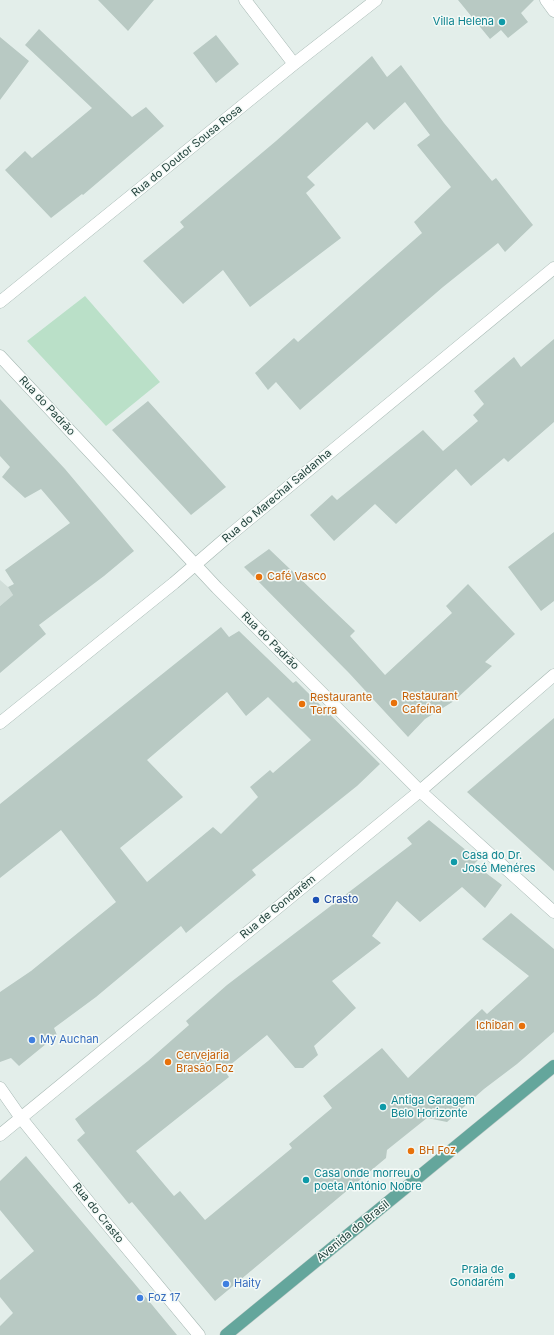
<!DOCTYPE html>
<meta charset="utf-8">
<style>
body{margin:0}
canvas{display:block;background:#e3eeea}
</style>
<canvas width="554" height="1335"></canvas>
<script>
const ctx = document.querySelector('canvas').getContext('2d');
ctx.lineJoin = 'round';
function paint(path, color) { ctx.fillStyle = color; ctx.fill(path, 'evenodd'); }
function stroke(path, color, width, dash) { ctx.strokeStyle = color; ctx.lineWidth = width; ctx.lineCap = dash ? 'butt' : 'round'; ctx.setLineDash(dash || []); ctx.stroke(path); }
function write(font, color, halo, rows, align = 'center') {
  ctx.font = font + ' Inter,sans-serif'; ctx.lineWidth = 3; ctx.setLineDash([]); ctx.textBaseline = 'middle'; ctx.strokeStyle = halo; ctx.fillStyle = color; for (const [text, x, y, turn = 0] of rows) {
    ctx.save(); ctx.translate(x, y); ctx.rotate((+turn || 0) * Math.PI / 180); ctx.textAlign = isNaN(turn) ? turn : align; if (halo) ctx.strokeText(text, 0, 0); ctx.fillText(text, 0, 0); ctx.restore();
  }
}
paint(new Path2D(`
 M 0,580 L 8,587 L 13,595 L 0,606 Z`), '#d1ded9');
paint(new Path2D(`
 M 85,296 L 160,382 L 106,426 L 27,341 Z`), '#bae0c8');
paint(new Path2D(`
 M 98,0 L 154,0 L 128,31 Z
 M 458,0 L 534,0 L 521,13 L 528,22 L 508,38 L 501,30 L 490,39 Z
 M 39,29 L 132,117 L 146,107 L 164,126 L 83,195 L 82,194 L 51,218 L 5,170 L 25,151 L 32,158 L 92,108 L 25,45 Z
 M 216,35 L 239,64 L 216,83 L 193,53 Z
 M 0,37 L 29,61 L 0,100 Z
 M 372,56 L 387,77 L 401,65 L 444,123 L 492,181 L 496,178 L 533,225 L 505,252 L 498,243 L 443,287 L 300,410 L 276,382 L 268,390 L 255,373 L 294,338 L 298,342 L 422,233 L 414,222 L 451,187 L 417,145 L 430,135 L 405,102 L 374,130 L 367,122 L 307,177 L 315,185 L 306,193 L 341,238 L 250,307 L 223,270 L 183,304 L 143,261 L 184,227 L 180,222 L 276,141 Z
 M 554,339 L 554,422 L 508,462 L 504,458 L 471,486 L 456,469 L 396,524 L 375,504 L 334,541 L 310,515 L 332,495 L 337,500 L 423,430 L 443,451 L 478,421 L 473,415 L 484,404 L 474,391 L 514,357 L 521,367 Z
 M 0,399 L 65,469 L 134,551 L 104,576 L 39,625 L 46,634 L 0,673 L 0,606 L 13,595 L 8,587 L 14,584 L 5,570 L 70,523 L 41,489 L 25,498 L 2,477 L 10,467 L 0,456 Z
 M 148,401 L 226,487 L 191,515 L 112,430 Z
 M 554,532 L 554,601 L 541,611 L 508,567 Z
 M 269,549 L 355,631 L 350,636 L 385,675 L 452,613 L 446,606 L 468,584 L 515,634 L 485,662 L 492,666 L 454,701 L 425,719 L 408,737 L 349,673 L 244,567 Z
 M 221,627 L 229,637 L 239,631 L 293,683 L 296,681 L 380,764 L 357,786 L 252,870 L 256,875 L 186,933 L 181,926 L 96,997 L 54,1028 L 57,1035 L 19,1066 L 11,1058 L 0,1062 L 0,992 L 31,971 L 116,902 L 61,830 L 0,878 L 0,804 ZM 227,692 L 246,716 L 268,697 L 311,740 L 273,773 L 270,770 L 250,787 L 258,797 L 221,834 L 213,827 L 147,882 L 120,848 L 183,797 L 147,760 Z
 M 554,718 L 554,871 L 467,792 Z
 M 429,820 L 478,860 L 474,864 L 502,885 L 485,908 L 462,887 L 420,922 L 397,901 L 372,936 L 381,943 L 332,981 L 356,1008 L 314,1046 L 318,1055 L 303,1068 L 295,1068 L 267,1035 L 224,1070 L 229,1077 L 136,1151 L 174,1196 L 180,1191 L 205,1220 L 292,1148 L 289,1144 L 332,1108 L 323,1096 L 382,1048 L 408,1078 L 482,1009 L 487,1014 L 529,976 L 482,939 L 511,913 L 554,949 L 554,1032 L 517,1064 L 484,1089 L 447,1122 L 427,1118 L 387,1150 L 386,1158 L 215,1301 L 132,1202 L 129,1204 L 77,1140 L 85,1133 L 75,1119 L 148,1061 L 189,1025 L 186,1021 L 227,985 L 412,844 L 407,838 Z
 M 26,1156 L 134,1283 L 177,1335 L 0,1335 L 0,1326 L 13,1313 L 0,1297 L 0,1280 L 34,1251 L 0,1210 L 0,1181 Z`), '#b8c9c3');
const minor = new Path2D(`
 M 245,0 L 294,64
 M 546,0 L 554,11
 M 0,302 L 294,64 L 376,0
 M 0,356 L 217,588 L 420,791 L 554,912
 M 0,723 L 174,583 L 225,539 L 554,268
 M 0,1135 L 420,791 L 554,675`);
const tertiary = new Path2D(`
 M 0,1088 L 21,1118 L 96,1211 L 199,1335`);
const primary = new Path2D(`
 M 226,1335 L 554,1066`);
stroke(minor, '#a5b7b2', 13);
stroke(tertiary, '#a5b7b2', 13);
stroke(primary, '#c1cac8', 13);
stroke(minor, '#fff', 12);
stroke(tertiary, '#fff', 12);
stroke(primary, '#64a69c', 12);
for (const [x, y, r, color] of [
 [502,22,4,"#0f9aa8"],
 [259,577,4,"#e8710a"],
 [394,703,4,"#e8710a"],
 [302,704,4,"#e8710a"],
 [454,862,4,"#0f9aa8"],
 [316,900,4,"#1a4fb4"],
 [522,1026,4,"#e8710a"],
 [32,1040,4,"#3f7fe0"],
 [168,1062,4,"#e8710a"],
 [383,1107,4,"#0f9aa8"],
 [411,1151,4,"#e8710a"],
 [306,1180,4,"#0f9aa8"],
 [512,1276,4,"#0f9aa8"],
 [226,1284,4,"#3f7fe0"],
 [140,1298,4,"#3f7fe0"]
]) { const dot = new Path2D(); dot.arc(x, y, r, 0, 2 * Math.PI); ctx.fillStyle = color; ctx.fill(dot); stroke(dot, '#f4faf7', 1.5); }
write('11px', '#0d838f', '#f4faf7', [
 ["Villa Helena",494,22,"right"],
 ["Casa do Dr.",462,856],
 ["José Menéres",462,869],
 ["Antiga Garagem",391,1101],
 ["Belo Horizonte",391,1114],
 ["Casa onde morreu o",314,1174],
 ["poeta António Nobre",314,1187],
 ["Praia de",504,1270,"right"],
 ["Gondarém",504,1283,"right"]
], 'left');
write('11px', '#21413b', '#f4faf7', [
 ["Rua do Doutor Sousa Rosa",187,151,-39],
 ["Rua do Padrão",47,406,47],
 ["Rua do Marechal Saldanha",277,496,-40],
 ["Rua do Padrão",270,641,45],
 ["Rua de Gondarém",278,907,-39],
 ["Rua do Crasto",98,1213,51],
 ["Avenida do Brasil",353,1231,-39]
]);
write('11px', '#c56008', '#f4faf7', [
 ["Café Vasco",267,577],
 ["Restaurant",402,697],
 ["Cafeína",402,710],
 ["Restaurante",310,698],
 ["Terra",310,711],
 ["Ichiban",514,1026,"right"],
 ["Cervejaria",176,1056],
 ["Brasão Foz",176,1069],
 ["BH Foz",419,1151]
], 'left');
write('11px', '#164399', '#f4faf7', [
 ["Crasto",324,900]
], 'left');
write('11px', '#366cbe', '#f4faf7', [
 ["My Auchan",40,1040],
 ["Haity",234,1284],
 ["Foz 17",148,1298]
], 'left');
</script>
